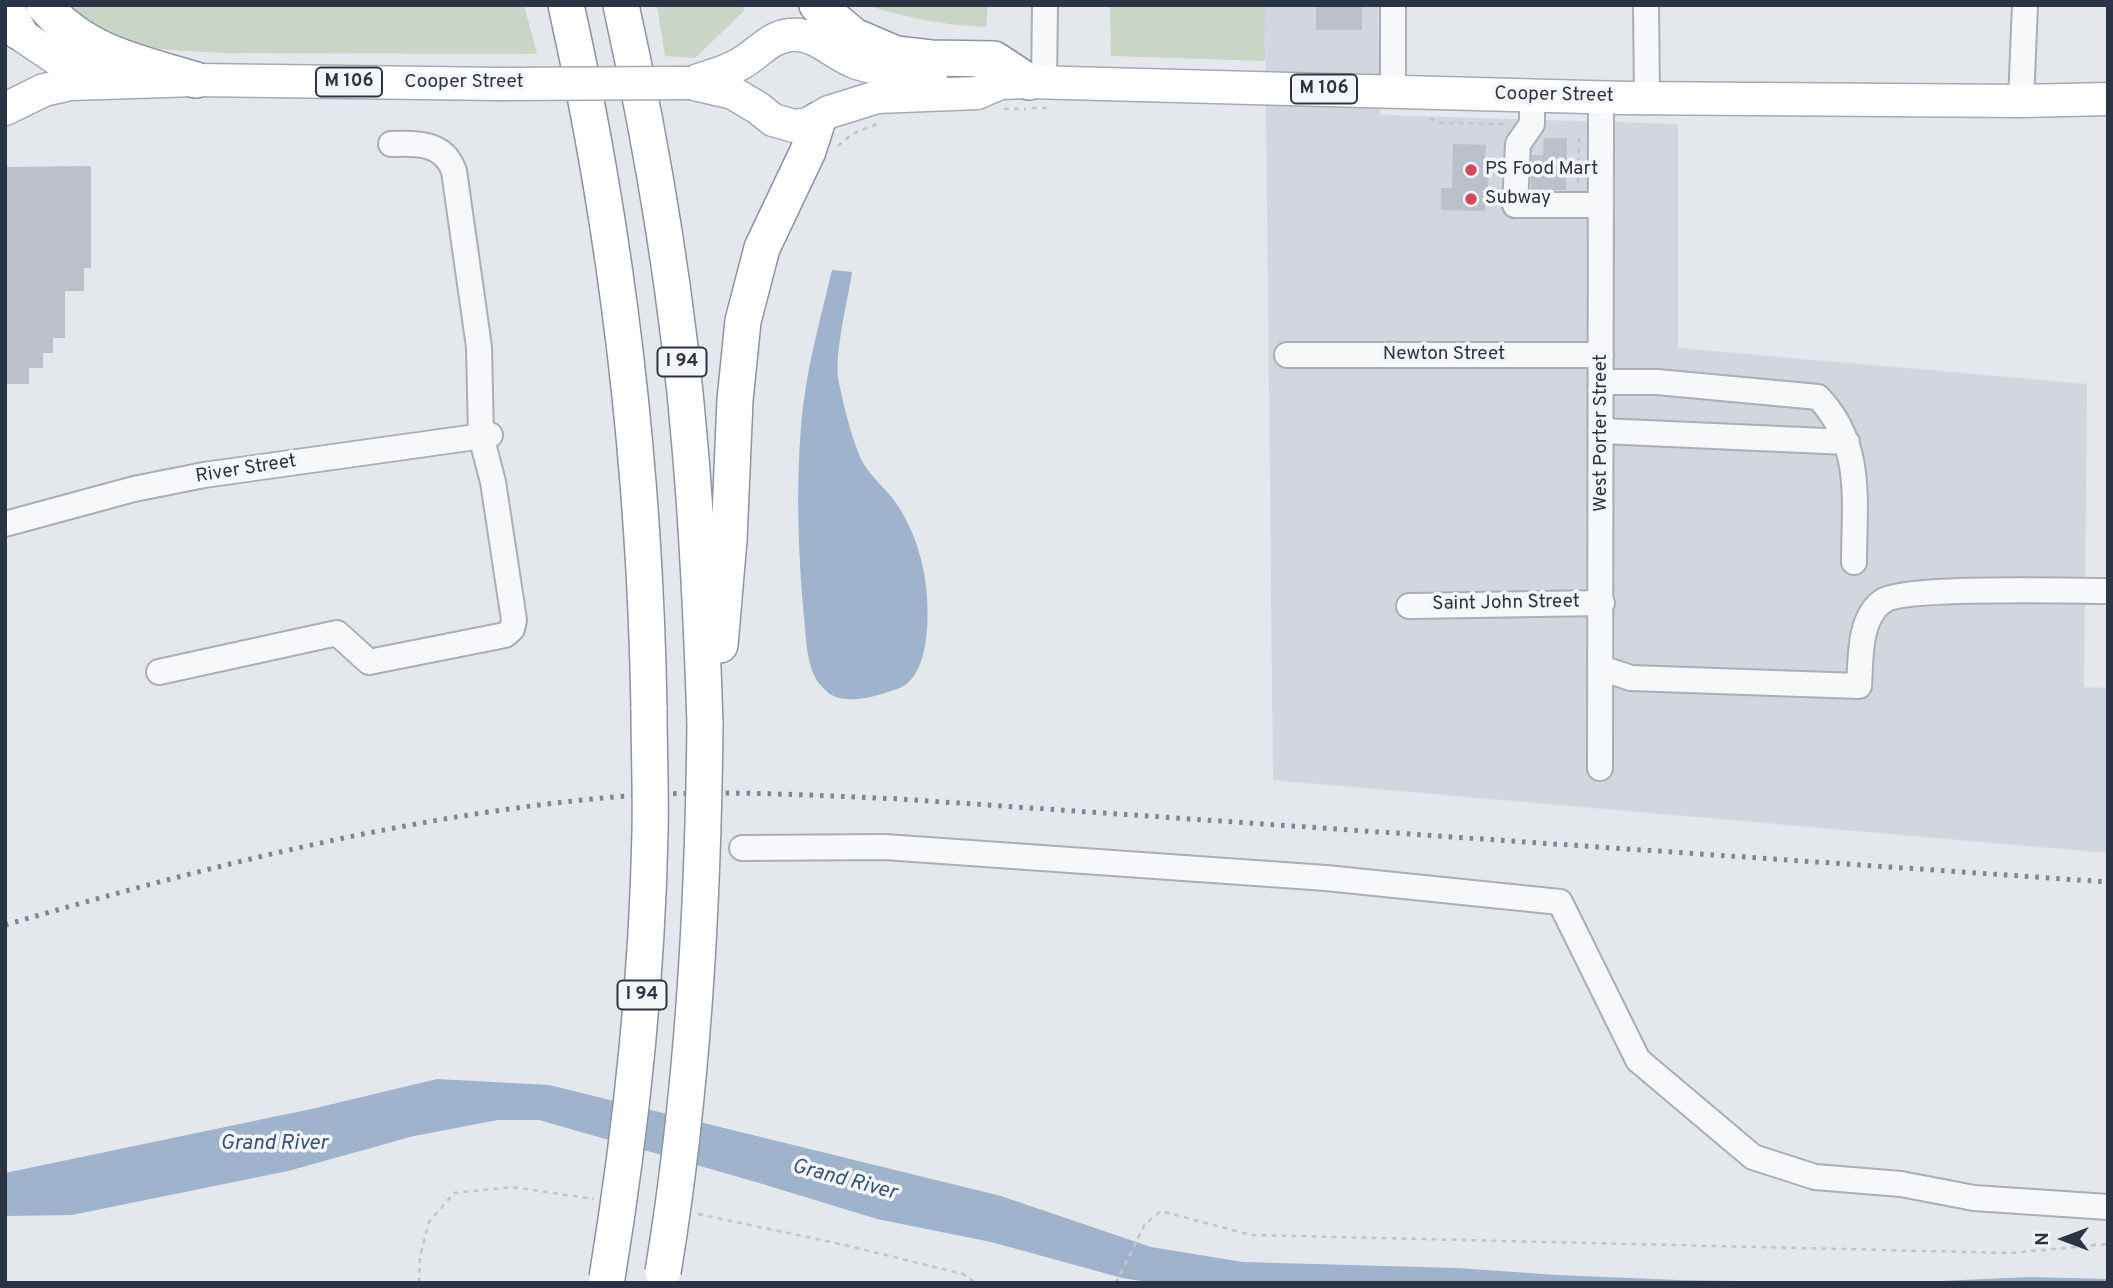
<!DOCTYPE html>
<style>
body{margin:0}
#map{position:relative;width:2113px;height:1288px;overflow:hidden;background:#e4e7ec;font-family:Overpass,sans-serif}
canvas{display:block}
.frame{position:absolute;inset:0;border:7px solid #2b3445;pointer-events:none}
.north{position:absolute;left:2029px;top:1204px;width:70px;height:70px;-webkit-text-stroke:5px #f4f6f9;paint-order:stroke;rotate:270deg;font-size:19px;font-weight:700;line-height:28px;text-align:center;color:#2b3445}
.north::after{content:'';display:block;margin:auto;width:24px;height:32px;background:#2b3445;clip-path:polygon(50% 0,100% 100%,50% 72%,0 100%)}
</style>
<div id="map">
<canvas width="2113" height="1288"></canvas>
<div class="frame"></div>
<div class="north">N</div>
</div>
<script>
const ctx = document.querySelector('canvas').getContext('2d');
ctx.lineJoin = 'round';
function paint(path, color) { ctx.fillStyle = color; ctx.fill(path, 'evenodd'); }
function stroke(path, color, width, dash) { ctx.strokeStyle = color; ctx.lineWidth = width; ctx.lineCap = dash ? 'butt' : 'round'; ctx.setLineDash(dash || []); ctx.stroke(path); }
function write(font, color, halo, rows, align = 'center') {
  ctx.font = font + ' Overpass,sans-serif'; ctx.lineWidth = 7; ctx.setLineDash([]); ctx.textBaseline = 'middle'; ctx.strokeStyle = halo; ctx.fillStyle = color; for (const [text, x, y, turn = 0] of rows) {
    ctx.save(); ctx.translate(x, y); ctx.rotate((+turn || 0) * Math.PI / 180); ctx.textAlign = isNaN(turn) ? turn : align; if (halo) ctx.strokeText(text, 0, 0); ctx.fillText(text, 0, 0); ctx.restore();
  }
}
paint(new Path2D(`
 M 1265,5 L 1378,5 L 1380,115 L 1678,124 L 1678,348 L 2087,384 L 2084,687 L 2108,688 L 2108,853 L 1273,780 Z`), '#d2d6de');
paint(new Path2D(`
 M 67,5 L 524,5 L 537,54 L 222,53 C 187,50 138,52 107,36 C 93,28 80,15 67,5 Z
 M 657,5 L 743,5 L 744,11 L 695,58 L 665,56 Z
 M 868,5 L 988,5 L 986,27 C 945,25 907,19 868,5 Z
 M 1110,5 L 1265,5 L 1265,61 L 1111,56 Z`), '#c9d6c5');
paint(new Path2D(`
 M 832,270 L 852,272 C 848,300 833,357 839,383 C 844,407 851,436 861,459 C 870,478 890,491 900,509 C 911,527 919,548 923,568 C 930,598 934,678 897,689 C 879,695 849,706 830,694 C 826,691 818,683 816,679 C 806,661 806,636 804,617 C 798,554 796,489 801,426 C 805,373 820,321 832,270 Z
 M 437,1079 L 549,1085 L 1001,1196 L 1151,1247 L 1243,1262 L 1457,1268 L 1557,1275 L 1678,1280 L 1869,1283 L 1154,1283 L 1122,1278 L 991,1242 L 877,1219 L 756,1182 L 539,1120 L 498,1120 L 414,1136 L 288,1171 L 72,1215 L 5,1216 L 5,1173 L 316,1108 Z
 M 2030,1277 L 2108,1279 L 2108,1283 L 1895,1283 Z`), '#9fb4cc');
paint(new Path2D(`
 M 1316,5 L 1362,5 L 1362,30 L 1316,30 Z
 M 1544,138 L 1567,138 L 1566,190 L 1531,190 L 1532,155 L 1543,155 Z
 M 1453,144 L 1486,145 L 1485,159 L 1489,159 L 1488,194 L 1485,194 L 1485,211 L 1441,210 L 1441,188 L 1452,188 Z
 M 91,166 L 91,268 L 84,268 L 84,291 L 65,291 L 65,338 L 53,338 L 53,353 L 43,353 L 43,368 L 29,368 L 29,384 L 5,384 L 5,167 Z`), '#bbc0ca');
const minor = new Path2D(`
 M 1393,5 L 1393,91
 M 1646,5 L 1647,97
 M 1044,82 L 1045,5
 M 1532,96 L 1532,124 L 1518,144 L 1515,205 L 1601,205
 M 2021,101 L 2025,5
 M 1287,355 L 1601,355
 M 1601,382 L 1657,382 L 1818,397 C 1864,445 1854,501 1854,562
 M 1602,431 L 1847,442
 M 5,524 L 134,489 L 204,475 L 490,435
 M 1409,606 L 1602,603
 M 1601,668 L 1631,678 L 1859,686 C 1861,660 1858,618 1883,601 C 1905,586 2071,591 2108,591
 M 159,672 L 337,633 L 369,662 L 505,635 L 512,629 L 514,620 L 493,482 L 481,436 L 479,347 L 454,171 C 444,142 416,143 391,144
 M 1600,768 L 1601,97
 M 742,848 L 885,847 L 1326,878 L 1560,902 L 1638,1060 L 1753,1157 L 1815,1177 L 1901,1184 L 1974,1198 L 2108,1207`);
const major = new Path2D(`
 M 5,24 L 57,59 L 77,66 L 108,70
 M 690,83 L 733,93 L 758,108 L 773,120 L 794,126 L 808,124 L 829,112 L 877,97 L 977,93 L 1000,83 L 1029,82 L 1625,98 L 2021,101 L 2108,99
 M 690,83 C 706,77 725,73 740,64 C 757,55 769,37 790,35 C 817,32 833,55 857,63 C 882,71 907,70 932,71
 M 5,109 L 44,90 L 71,84 L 196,80 L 501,84`);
const highway = new Path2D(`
 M 44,5 C 86,54 138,62 196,80
 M 566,5 C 618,237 645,473 649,710
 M 621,5 C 653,150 678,299 690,447 C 698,539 702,631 705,724
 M 817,5 L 854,36 L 896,54 L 931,58 L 994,59 L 1029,82
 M 5,6 L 19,32
 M 720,645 L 729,540 L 735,400 L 743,321 L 762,248 L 808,151 L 818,120`);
stroke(minor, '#a9aeb7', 28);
stroke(major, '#a3abb8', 35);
stroke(highway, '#8b94a3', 38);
stroke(new Path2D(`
 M 1032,108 L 1050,108
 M 1004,109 L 1026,109
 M 1430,118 L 1440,123 L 1506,124
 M 838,146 L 852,134 L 877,124
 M 1578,183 L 1579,134
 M 698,1214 L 845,1245 L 963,1274 L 976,1283
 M 419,1283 L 420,1256 L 429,1222 L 454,1193 L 512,1187 L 594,1199
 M 1116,1283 L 1145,1224 L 1161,1211 L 1251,1235 L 2010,1253 L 2108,1244`), '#c2c5cb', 2.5, [5, 5]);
stroke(minor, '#f7f8fa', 24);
stroke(major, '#fff', 32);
stroke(highway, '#fff', 35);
stroke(new Path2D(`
 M 5,925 C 204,867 408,815 614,797 C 709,789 805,795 900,799 L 2108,882`), '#7d8696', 5, [3.5, 7]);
const majorBridge = new Path2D(`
 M 501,84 L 690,83`);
const highwayBridge = new Path2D(`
 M 663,1272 C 693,1090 703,908 705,724
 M 607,1278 C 631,1131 647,982 650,832 C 651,792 649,751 649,710`);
stroke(majorBridge, '#a3abb8', 35, []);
stroke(highwayBridge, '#8b94a3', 38, []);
stroke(majorBridge, '#fff', 32);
stroke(highwayBridge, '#fff', 35);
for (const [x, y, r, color] of [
 [1471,170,7,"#d1495b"],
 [1471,199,7,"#d1495b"]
]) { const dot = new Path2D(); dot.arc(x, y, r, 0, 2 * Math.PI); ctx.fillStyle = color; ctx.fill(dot); stroke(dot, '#f4f6f9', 2.5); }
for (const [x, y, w] of [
 [349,82,66],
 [1324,89,66],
 [682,362,49],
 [642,995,49]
]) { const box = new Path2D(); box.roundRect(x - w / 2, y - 14.5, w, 29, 5); ctx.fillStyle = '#f4f6f9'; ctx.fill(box); stroke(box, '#2b3445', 2); }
write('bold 18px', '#2b3445', null, [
 ["M 106",349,82],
 ["M 106",1324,89],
 ["I 94",682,362],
 ["I 94",642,995]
]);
write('19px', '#2b3445', '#f4f6f9', [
 ["Cooper Street",464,83],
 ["Cooper Street",1554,96,1],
 ["Newton Street",1444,355],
 ["West Porter Street",1602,433,-90],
 ["River Street",246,470,-9],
 ["Saint John Street",1506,604,-1]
]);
write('19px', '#2b3445', '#f4f6f9', [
 ["PS Food Mart",1485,170],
 ["Subway",1485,199]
], 'left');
write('italic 21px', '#34527a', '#f4f6f9', [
 ["Grand River",274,1145],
 ["Grand River",844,1181,15]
]);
</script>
